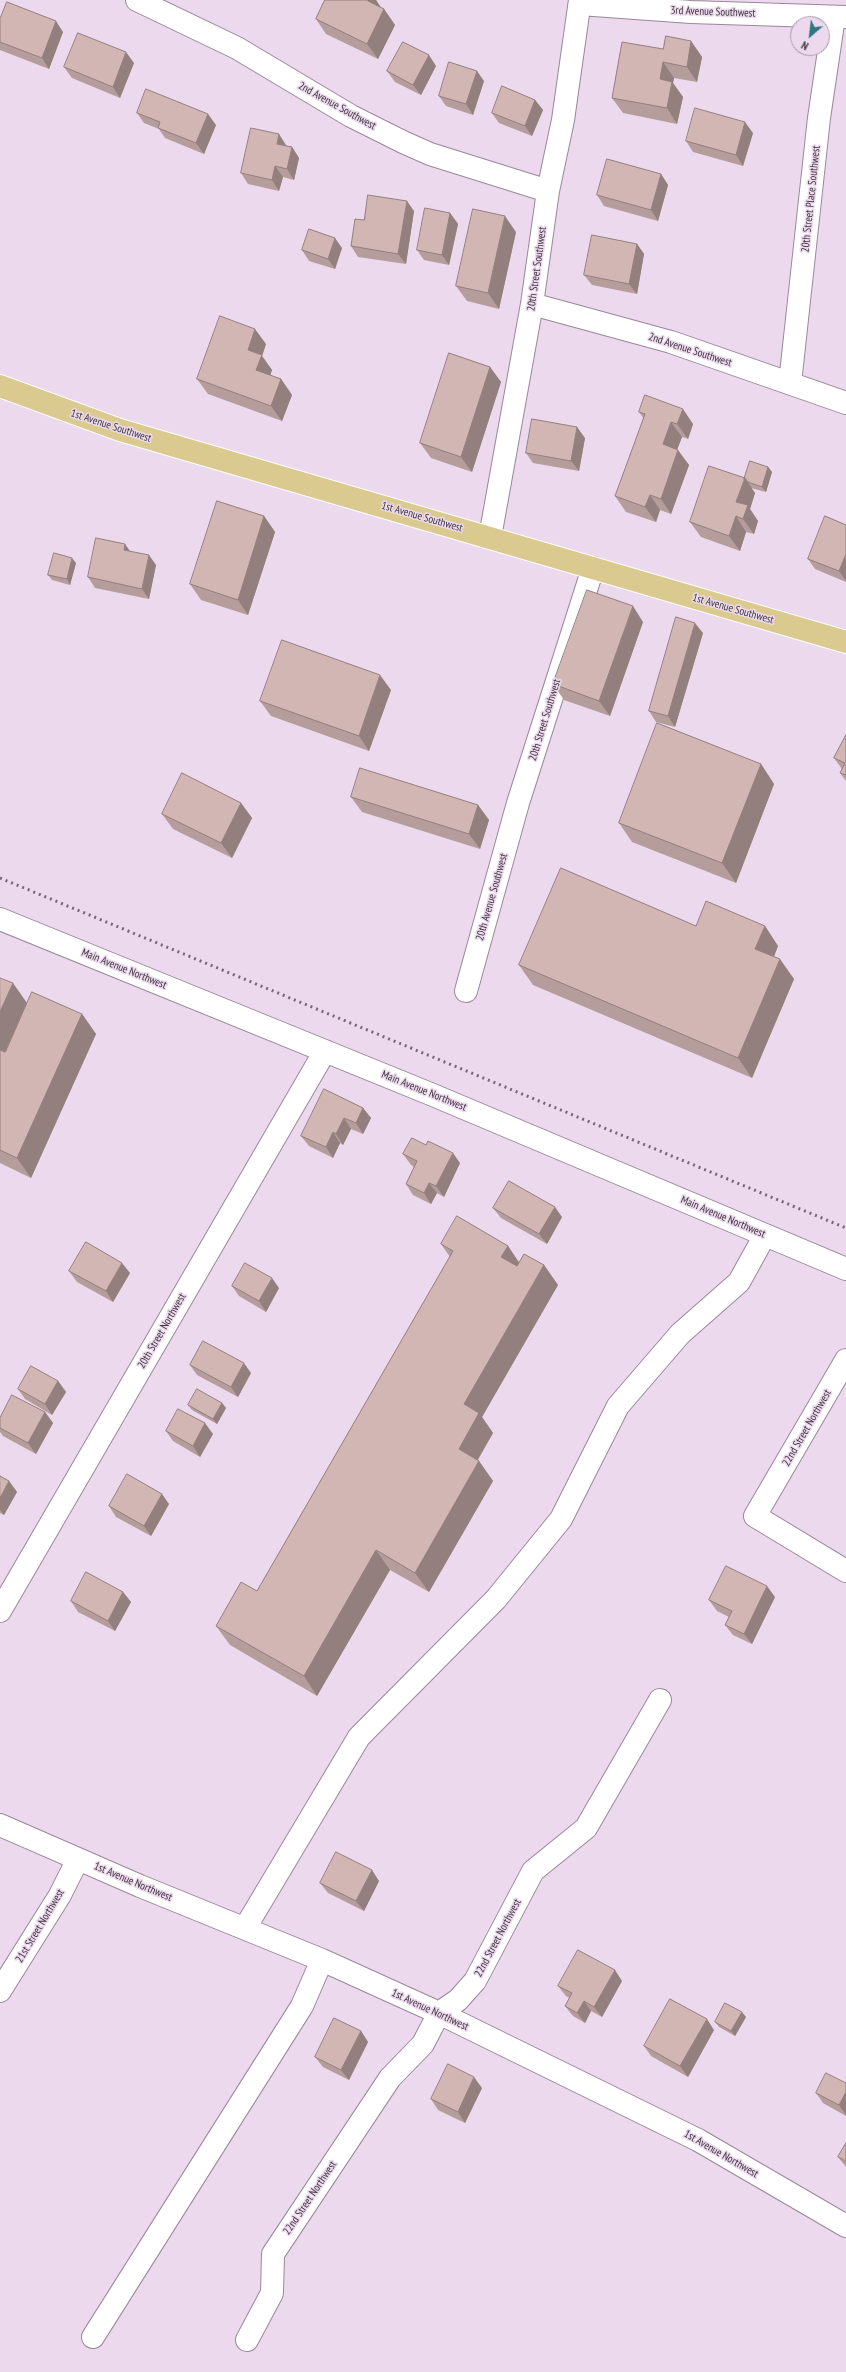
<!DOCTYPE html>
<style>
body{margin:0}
#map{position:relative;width:846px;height:2372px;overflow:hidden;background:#ecd9ed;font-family:"PT Sans Narrow",sans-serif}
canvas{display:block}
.north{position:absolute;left:790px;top:16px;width:40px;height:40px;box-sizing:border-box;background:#ecd9ed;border:1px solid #a698a7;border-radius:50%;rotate:208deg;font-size:11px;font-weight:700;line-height:16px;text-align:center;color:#3d363d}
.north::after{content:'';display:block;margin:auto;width:14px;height:18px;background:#2f7681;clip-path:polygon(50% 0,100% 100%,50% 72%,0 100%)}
</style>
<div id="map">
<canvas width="846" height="2372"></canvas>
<div class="north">N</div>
</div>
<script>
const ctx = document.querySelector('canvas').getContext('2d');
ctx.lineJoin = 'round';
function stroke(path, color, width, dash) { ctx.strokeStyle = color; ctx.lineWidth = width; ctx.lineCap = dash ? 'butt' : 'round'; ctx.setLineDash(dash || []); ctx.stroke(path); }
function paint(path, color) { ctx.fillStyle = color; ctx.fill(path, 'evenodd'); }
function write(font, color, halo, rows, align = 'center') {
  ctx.font = font + ' "PT Sans Narrow",sans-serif'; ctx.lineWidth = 3; ctx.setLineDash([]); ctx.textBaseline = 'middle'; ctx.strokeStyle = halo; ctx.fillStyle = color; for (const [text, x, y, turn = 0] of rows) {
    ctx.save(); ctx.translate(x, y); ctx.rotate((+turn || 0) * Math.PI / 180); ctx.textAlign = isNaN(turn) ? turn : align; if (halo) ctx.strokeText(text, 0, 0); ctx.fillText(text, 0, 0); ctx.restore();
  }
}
const minor = new Path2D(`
 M 137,0 L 237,48 L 351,116 L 403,142 L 430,154 L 548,191
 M 580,4 L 691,12 L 846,17
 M 532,304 L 671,342 L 846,403
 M 790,383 L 819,118 L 834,17
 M 490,537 L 532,304 L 548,191 L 563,120 L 580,0
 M 0,919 L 433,1095 L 846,1269
 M 466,991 L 518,803 L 593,568
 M 846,1360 L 755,1516 L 846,1571
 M 0,1611 L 325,1051
 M 0,1825 L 140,1886 L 322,1960 L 439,2013 L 698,2140 L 846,2226
 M 245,1928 L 359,1737 L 496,1599 L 561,1519 L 618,1406 L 680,1334 L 739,1282 L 765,1235
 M 0,1991 L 60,1895 L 78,1859
 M 93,2337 L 302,2006 L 322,1960
 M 247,2340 L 272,2293 L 273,2254 L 390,2078 L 423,2044 L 439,2013 L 458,2000 L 475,1981 L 533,1871 L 586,1828 L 660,1700`);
const major = new Path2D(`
 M 0,386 L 120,430 L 846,642`);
stroke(minor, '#99889a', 24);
stroke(major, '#fff', 24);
stroke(minor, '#fff', 22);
stroke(major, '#daca8f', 22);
stroke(new Path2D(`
 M 0,878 L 846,1228`), '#746974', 3, [2, 4]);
paint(new Path2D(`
 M 325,0 L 376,0 L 381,8 L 384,9 L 395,25 L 378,59 L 326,34 L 316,19 Z
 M 0,19 L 63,32 L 49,69 L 0,50 Z
 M 691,41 L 702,57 L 697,82 L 674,78 L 673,83 L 683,97 L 677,124 L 623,113 L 612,98 L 663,49 Z
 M 134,63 L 120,98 L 72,78 L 64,67 Z
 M 436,66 L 421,95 L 395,82 L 387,71 Z
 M 484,81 L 473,115 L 446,106 L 439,96 Z
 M 535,100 L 543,110 L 532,136 L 499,123 L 492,113 Z
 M 137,113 L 216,125 L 204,154 L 165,138 L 159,129 L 144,123 Z
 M 753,133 L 743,166 L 693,152 L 686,141 Z
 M 286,145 L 286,146 L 292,147 L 299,158 L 294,180 L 283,177 L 279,191 L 248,184 L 241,173 Z
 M 661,174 L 668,185 L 658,221 L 604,206 L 597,195 Z
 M 414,211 L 406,264 L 358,257 L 351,246 L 364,220 Z
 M 450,213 L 458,224 L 449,265 L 424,260 L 417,250 Z
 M 516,232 L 499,309 L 467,301 L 456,286 Z
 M 637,244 L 644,254 L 637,294 L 592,285 L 584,275 Z
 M 342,248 L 335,269 L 309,261 L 302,250 Z
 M 266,344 L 262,356 L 272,370 L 270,375 L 281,379 L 292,395 L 282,421 L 208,394 L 197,379 Z
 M 490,367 L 501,382 L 472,472 L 431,458 L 420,443 Z
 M 639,412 L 693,424 L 688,439 L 682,437 L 677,450 L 689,465 L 671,514 L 660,510 L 656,522 L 626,512 L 615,496 L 644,419 Z
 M 585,438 L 579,471 L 533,463 L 526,453 Z
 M 768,467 L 772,472 L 766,492 L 751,488 L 755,493 L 750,509 L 758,521 L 754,534 L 746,532 L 740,551 L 701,537 L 690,522 L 745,478 Z
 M 264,516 L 275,532 L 248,615 L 201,600 L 190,584 Z
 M 846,525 L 846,582 L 815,569 L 808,559 Z
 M 130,551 L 156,565 L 149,599 L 95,588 L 88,577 Z
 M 76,563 L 70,585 L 52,580 L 48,575 Z
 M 643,622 L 610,716 L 564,700 L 553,684 Z
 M 703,633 L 675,727 L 656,722 L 649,711 Z
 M 391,690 L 369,751 L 271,716 L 260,701 Z
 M 846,735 L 846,781 L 840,773 L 842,769 L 834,758 Z
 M 761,764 L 774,784 L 736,883 L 632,842 L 619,823 Z
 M 351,797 L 478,805 L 489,820 L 480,849 L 362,812 Z
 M 241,803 L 252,818 L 232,858 L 173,829 L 162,814 Z
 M 696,926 L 765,926 L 778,946 L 774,957 L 794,979 L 752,1078 L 533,985 L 519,965 Z
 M 0,978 L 27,1003 L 82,1014 L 96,1034 L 31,1178 L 0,1163 Z
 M 363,1108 L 371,1118 L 363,1134 L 351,1129 L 343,1145 L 340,1143 L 333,1158 L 309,1146 L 301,1136 Z
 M 403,1154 L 460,1163 L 444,1197 L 437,1193 L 431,1204 L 413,1195 L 406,1184 L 414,1167 L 411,1165 Z
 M 493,1208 L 562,1217 L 547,1244 L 501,1218 Z
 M 441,1244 L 508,1246 L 519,1262 L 544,1265 L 558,1285 L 482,1417 L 493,1433 L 478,1460 L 479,1461 L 493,1481 L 429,1592 L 390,1570 L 317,1696 L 230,1645 L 216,1626 L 257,1591 L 450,1257 Z
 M 69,1271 L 130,1273 L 113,1302 L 77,1282 Z
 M 232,1286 L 279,1288 L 266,1312 L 239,1296 Z
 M 190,1365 L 251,1373 L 238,1397 L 197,1375 Z
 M 58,1381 L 66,1392 L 52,1415 L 25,1399 L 18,1389 Z
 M 222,1403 L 226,1408 L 217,1424 L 192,1410 L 188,1405 Z
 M 45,1412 L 53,1423 L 36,1454 L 3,1436 L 0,1432 L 0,1418 Z
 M 166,1431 L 213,1434 L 200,1457 L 173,1441 Z
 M 0,1476 L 9,1481 L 17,1492 L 4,1515 L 0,1513 Z
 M 169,1504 L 151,1536 L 116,1517 L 109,1506 Z
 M 123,1592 L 131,1602 L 115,1631 L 78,1612 L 71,1601 Z
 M 775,1597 L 752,1644 L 733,1635 L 725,1625 L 729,1617 L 717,1611 L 709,1600 Z
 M 379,1881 L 364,1911 L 328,1893 L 320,1883 Z
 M 622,1981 L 602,2017 L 591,2011 L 585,2023 L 573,2016 L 565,2006 L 570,1998 L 566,1996 L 558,1986 Z
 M 746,2017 L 735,2036 L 719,2027 L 715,2022 Z
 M 714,2030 L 688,2077 L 651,2056 L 644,2046 Z
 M 361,2031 L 368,2042 L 349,2080 L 323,2067 L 315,2057 Z
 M 846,2083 L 846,2116 L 823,2103 L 816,2093 Z
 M 482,2088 L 465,2123 L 438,2110 L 431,2099 Z
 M 846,2143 L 846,2167 L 838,2157 Z`), '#b59d9b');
paint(new Path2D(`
 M 368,0 L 376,0 L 382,9 L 368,1 Z
 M 384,9 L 395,25 L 378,59 L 367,44 Z
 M 56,21 L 63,32 L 49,69 L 42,58 Z
 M 691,41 L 702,57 L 697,82 L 687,67 Z
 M 126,52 L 134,63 L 120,98 L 113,87 Z
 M 429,55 L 436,66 L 421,95 L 413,85 Z
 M 663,62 L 674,78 L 673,83 L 683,97 L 677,124 L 667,108 L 660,79 Z
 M 477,71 L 484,81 L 473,115 L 466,104 Z
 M 535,100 L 543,110 L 532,136 L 525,126 Z
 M 208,114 L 216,125 L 204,154 L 196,143 Z
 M 745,122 L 753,133 L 743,166 L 736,155 Z
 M 279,134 L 286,145 L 284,155 L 277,144 Z
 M 292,147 L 299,158 L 294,180 L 287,169 Z
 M 275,166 L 283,177 L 279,191 L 272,180 Z
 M 661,174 L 668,185 L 658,221 L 651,210 Z
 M 407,201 L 414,211 L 406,264 L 398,254 Z
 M 450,213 L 458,224 L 449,265 L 442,255 Z
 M 505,216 L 516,232 L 499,309 L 488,293 Z
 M 335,238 L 342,248 L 335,269 L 328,259 Z
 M 637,244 L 644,254 L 637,294 L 629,284 Z
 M 255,329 L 266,344 L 262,356 L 272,370 L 267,386 L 256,370 L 248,350 Z
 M 490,367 L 501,382 L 472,472 L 461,457 Z
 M 281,379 L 292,395 L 282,421 L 271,406 Z
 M 683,409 L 693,424 L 688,439 L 677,424 Z
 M 671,422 L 682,437 L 673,460 L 663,444 Z
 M 577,427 L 585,438 L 579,471 L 571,461 Z
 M 678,450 L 689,465 L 671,514 L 661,499 Z
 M 768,467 L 772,472 L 766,492 L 762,487 Z
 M 745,478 L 755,493 L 750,509 L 758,521 L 754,534 L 743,519 L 736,502 Z
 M 650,495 L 660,510 L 656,522 L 645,507 Z
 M 264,516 L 275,532 L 248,615 L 238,600 Z
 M 736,516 L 746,532 L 740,551 L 729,536 Z
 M 125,544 L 132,554 L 124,550 Z
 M 846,554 L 846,581 L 839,571 Z
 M 149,555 L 156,565 L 149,599 L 142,589 Z
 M 72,558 L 76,563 L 70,585 L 67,579 Z
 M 633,606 L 643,622 L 610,716 L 599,701 Z
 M 695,623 L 703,633 L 675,727 L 668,716 Z
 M 380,675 L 391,690 L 369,751 L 359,736 Z
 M 761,764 L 774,784 L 736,883 L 722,863 Z
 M 241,803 L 252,818 L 232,858 L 221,843 Z
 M 478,805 L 489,820 L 480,849 L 469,834 Z
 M 765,926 L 778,946 L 769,968 L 755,949 Z
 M 780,959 L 794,979 L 752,1078 L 738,1058 Z
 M 13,983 L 27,1003 L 0,1063 L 0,1012 Z
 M 82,1014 L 96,1034 L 31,1178 L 17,1158 Z
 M 363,1108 L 371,1118 L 363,1134 L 356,1123 Z
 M 344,1118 L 351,1129 L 343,1145 L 336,1134 Z
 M 333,1132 L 340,1143 L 333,1158 L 326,1147 Z
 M 453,1153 L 460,1163 L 444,1197 L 436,1186 Z
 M 429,1183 L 437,1193 L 431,1204 L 424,1193 Z
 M 555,1207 L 562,1217 L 547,1244 L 539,1234 Z
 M 508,1246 L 521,1266 L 515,1277 L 501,1257 Z
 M 122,1263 L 130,1273 L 113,1302 L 106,1291 Z
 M 544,1265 L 558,1285 L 482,1417 L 493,1433 L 472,1469 L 459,1449 L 464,1404 Z
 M 272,1278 L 279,1288 L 266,1312 L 259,1301 Z
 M 244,1363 L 251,1373 L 238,1397 L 231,1387 Z
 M 58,1381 L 66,1392 L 52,1415 L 45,1404 Z
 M 222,1403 L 226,1408 L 217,1424 L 213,1419 Z
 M 45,1412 L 53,1423 L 36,1454 L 28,1443 Z
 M 205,1423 L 213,1434 L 200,1457 L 193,1446 Z
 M 479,1461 L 493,1481 L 429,1592 L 415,1573 Z
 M 9,1481 L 17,1492 L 4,1515 L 0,1510 L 0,1498 Z
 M 162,1494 L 169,1504 L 151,1536 L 144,1526 Z
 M 376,1550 L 390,1570 L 317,1696 L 304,1676 Z
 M 767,1586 L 775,1597 L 752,1644 L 744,1634 Z
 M 123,1592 L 131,1602 L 115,1631 L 108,1621 Z
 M 372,1870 L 379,1881 L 364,1911 L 356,1901 Z
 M 615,1970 L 622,1981 L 602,2017 L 594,2007 Z
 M 584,2001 L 591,2011 L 585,2023 L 577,2013 Z
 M 742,2012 L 746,2017 L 735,2036 L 731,2031 Z
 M 707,2019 L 714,2030 L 688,2077 L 680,2066 Z
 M 361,2031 L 368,2042 L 349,2080 L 341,2070 Z
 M 474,2077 L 482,2088 L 465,2123 L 458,2112 Z
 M 846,2092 L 846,2115 L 839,2105 Z`), '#937f7e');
const building = new Path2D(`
 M 325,0 L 368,0 L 368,1 L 384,9 L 367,44 L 316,19 Z
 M 7,2 L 56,21 L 42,58 L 0,42 L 0,19 Z
 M 78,33 L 126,52 L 113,87 L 64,67 Z
 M 666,36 L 691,41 L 687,67 L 663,62 L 660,79 L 672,82 L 667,108 L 612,98 L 622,42 L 663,49 Z
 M 403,42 L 429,55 L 413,85 L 387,71 Z
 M 449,62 L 477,71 L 466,104 L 439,96 Z
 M 502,86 L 535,100 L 525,126 L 492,113 Z
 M 146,89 L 208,114 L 196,143 L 158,128 L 160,122 L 137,113 Z
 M 695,108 L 745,122 L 736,155 L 686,141 Z
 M 251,128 L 279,134 L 277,144 L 292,147 L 287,169 L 275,166 L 272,180 L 241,173 Z
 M 607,159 L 661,174 L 651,210 L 597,195 Z
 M 368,195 L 407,201 L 398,254 L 351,246 L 355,219 L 364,220 Z
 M 425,208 L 450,213 L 442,255 L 417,250 Z
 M 473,209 L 505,216 L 488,293 L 456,286 Z
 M 309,229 L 335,238 L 328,259 L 302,250 Z
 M 592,235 L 637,244 L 629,284 L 584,275 Z
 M 220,316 L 255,329 L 248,350 L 262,355 L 256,370 L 281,379 L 271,406 L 197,379 Z
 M 449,353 L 490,367 L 461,457 L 420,443 Z
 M 645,395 L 683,409 L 677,424 L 671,422 L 663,444 L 678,450 L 661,499 L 650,495 L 645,507 L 615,496 L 645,414 L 639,412 Z
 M 532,419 L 577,427 L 571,461 L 526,453 Z
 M 750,461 L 768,467 L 762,487 L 748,482 L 745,478 L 744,479 Z
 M 709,466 L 745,478 L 736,502 L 748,505 L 743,519 L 736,516 L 729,536 L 690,522 Z
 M 217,501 L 264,516 L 238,600 L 190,584 Z
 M 825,516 L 846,525 L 846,554 L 839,571 L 808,559 Z
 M 96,538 L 125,544 L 124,550 L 149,555 L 142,589 L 88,577 Z
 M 54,553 L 72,558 L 67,579 L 48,575 Z
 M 587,590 L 633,606 L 599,701 L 553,684 Z
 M 676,617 L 695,623 L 668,716 L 649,711 Z
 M 282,640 L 380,675 L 359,736 L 260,701 Z
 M 657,723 L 761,764 L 722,863 L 619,823 Z
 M 846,735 L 846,775 L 840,773 L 845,763 L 834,758 Z
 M 360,768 L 478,805 L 469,834 L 351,797 Z
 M 182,773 L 241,803 L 221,843 L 162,814 Z
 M 561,868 L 696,926 L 706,901 L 765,926 L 755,949 L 780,959 L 738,1058 L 519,965 Z
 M 0,978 L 13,983 L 0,1012 Z
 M 32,992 L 82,1014 L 17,1158 L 0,1150 L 0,1050 L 5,1052 Z
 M 324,1089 L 363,1108 L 356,1123 L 344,1118 L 336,1134 L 333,1132 L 326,1147 L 301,1136 Z
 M 412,1138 L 426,1145 L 428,1141 L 453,1153 L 436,1186 L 429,1183 L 424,1193 L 406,1184 L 417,1161 L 403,1154 Z
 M 509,1181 L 555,1207 L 539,1234 L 493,1208 Z
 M 457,1216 L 508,1246 L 501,1257 L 517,1266 L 524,1254 L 544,1265 L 464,1404 L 479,1413 L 459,1449 L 479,1461 L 415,1573 L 376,1550 L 304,1676 L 216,1626 L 241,1582 L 257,1591 L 453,1251 L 441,1244 Z
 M 86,1242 L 122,1263 L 106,1291 L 69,1271 Z
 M 245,1263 L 272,1278 L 259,1301 L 232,1286 Z
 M 203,1341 L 244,1363 L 231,1387 L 190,1365 Z
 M 31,1366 L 58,1381 L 45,1404 L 18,1389 Z
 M 197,1389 L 222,1403 L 213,1419 L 188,1405 Z
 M 12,1395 L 45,1412 L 28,1443 L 0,1428 L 0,1418 Z
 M 178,1409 L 205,1423 L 193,1446 L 166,1431 Z
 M 127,1474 L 162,1494 L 144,1526 L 109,1506 Z
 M 0,1476 L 9,1481 L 0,1498 Z
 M 726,1566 L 767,1586 L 744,1634 L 725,1625 L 732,1611 L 709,1600 Z
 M 86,1572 L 123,1592 L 108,1621 L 71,1601 Z
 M 336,1852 L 372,1870 L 356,1901 L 320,1883 Z
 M 578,1950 L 615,1970 L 594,2007 L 584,2001 L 577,2013 L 565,2006 L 572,1993 L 558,1986 Z
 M 670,1999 L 707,2019 L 680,2066 L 644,2046 Z
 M 725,2003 L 742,2012 L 731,2031 L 715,2022 Z
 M 334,2018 L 361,2031 L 341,2070 L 315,2057 Z
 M 448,2064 L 474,2077 L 458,2112 L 431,2099 Z
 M 826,2073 L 846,2083 L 846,2092 L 839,2105 L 816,2093 Z
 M 846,2143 L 846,2161 L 838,2157 Z`);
paint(building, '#d2b6b4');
stroke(building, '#937f7e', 1);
write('11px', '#3d363d', '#ecd9ed', [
 ["3rd Avenue Southwest",713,12,2],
 ["2nd Avenue Southwest",337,106,29],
 ["20th Street Place Southwest",811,199,-84],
 ["20th Street Southwest",537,269,-82],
 ["2nd Avenue Southwest",690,350,18],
 ["1st Avenue Southwest",111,426,18],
 ["1st Avenue Southwest",422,517,16],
 ["1st Avenue Southwest",733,609,16],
 ["20th Street Southwest",545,720,-73],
 ["20th Avenue Southwest",492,897,-74],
 ["Main Avenue Northwest",124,969,22],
 ["Main Avenue Northwest",424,1091,22],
 ["Main Avenue Northwest",723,1217,23],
 ["20th Street Northwest",162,1331,-60],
 ["22nd Street Northwest",807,1428,-60],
 ["1st Avenue Northwest",133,1882,23],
 ["21st Street Northwest",40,1926,-59],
 ["22nd Street Northwest",498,1938,-62],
 ["1st Avenue Northwest",430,2010,25],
 ["1st Avenue Northwest",721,2154,30],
 ["22nd Street Northwest",310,2198,-56]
]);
</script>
